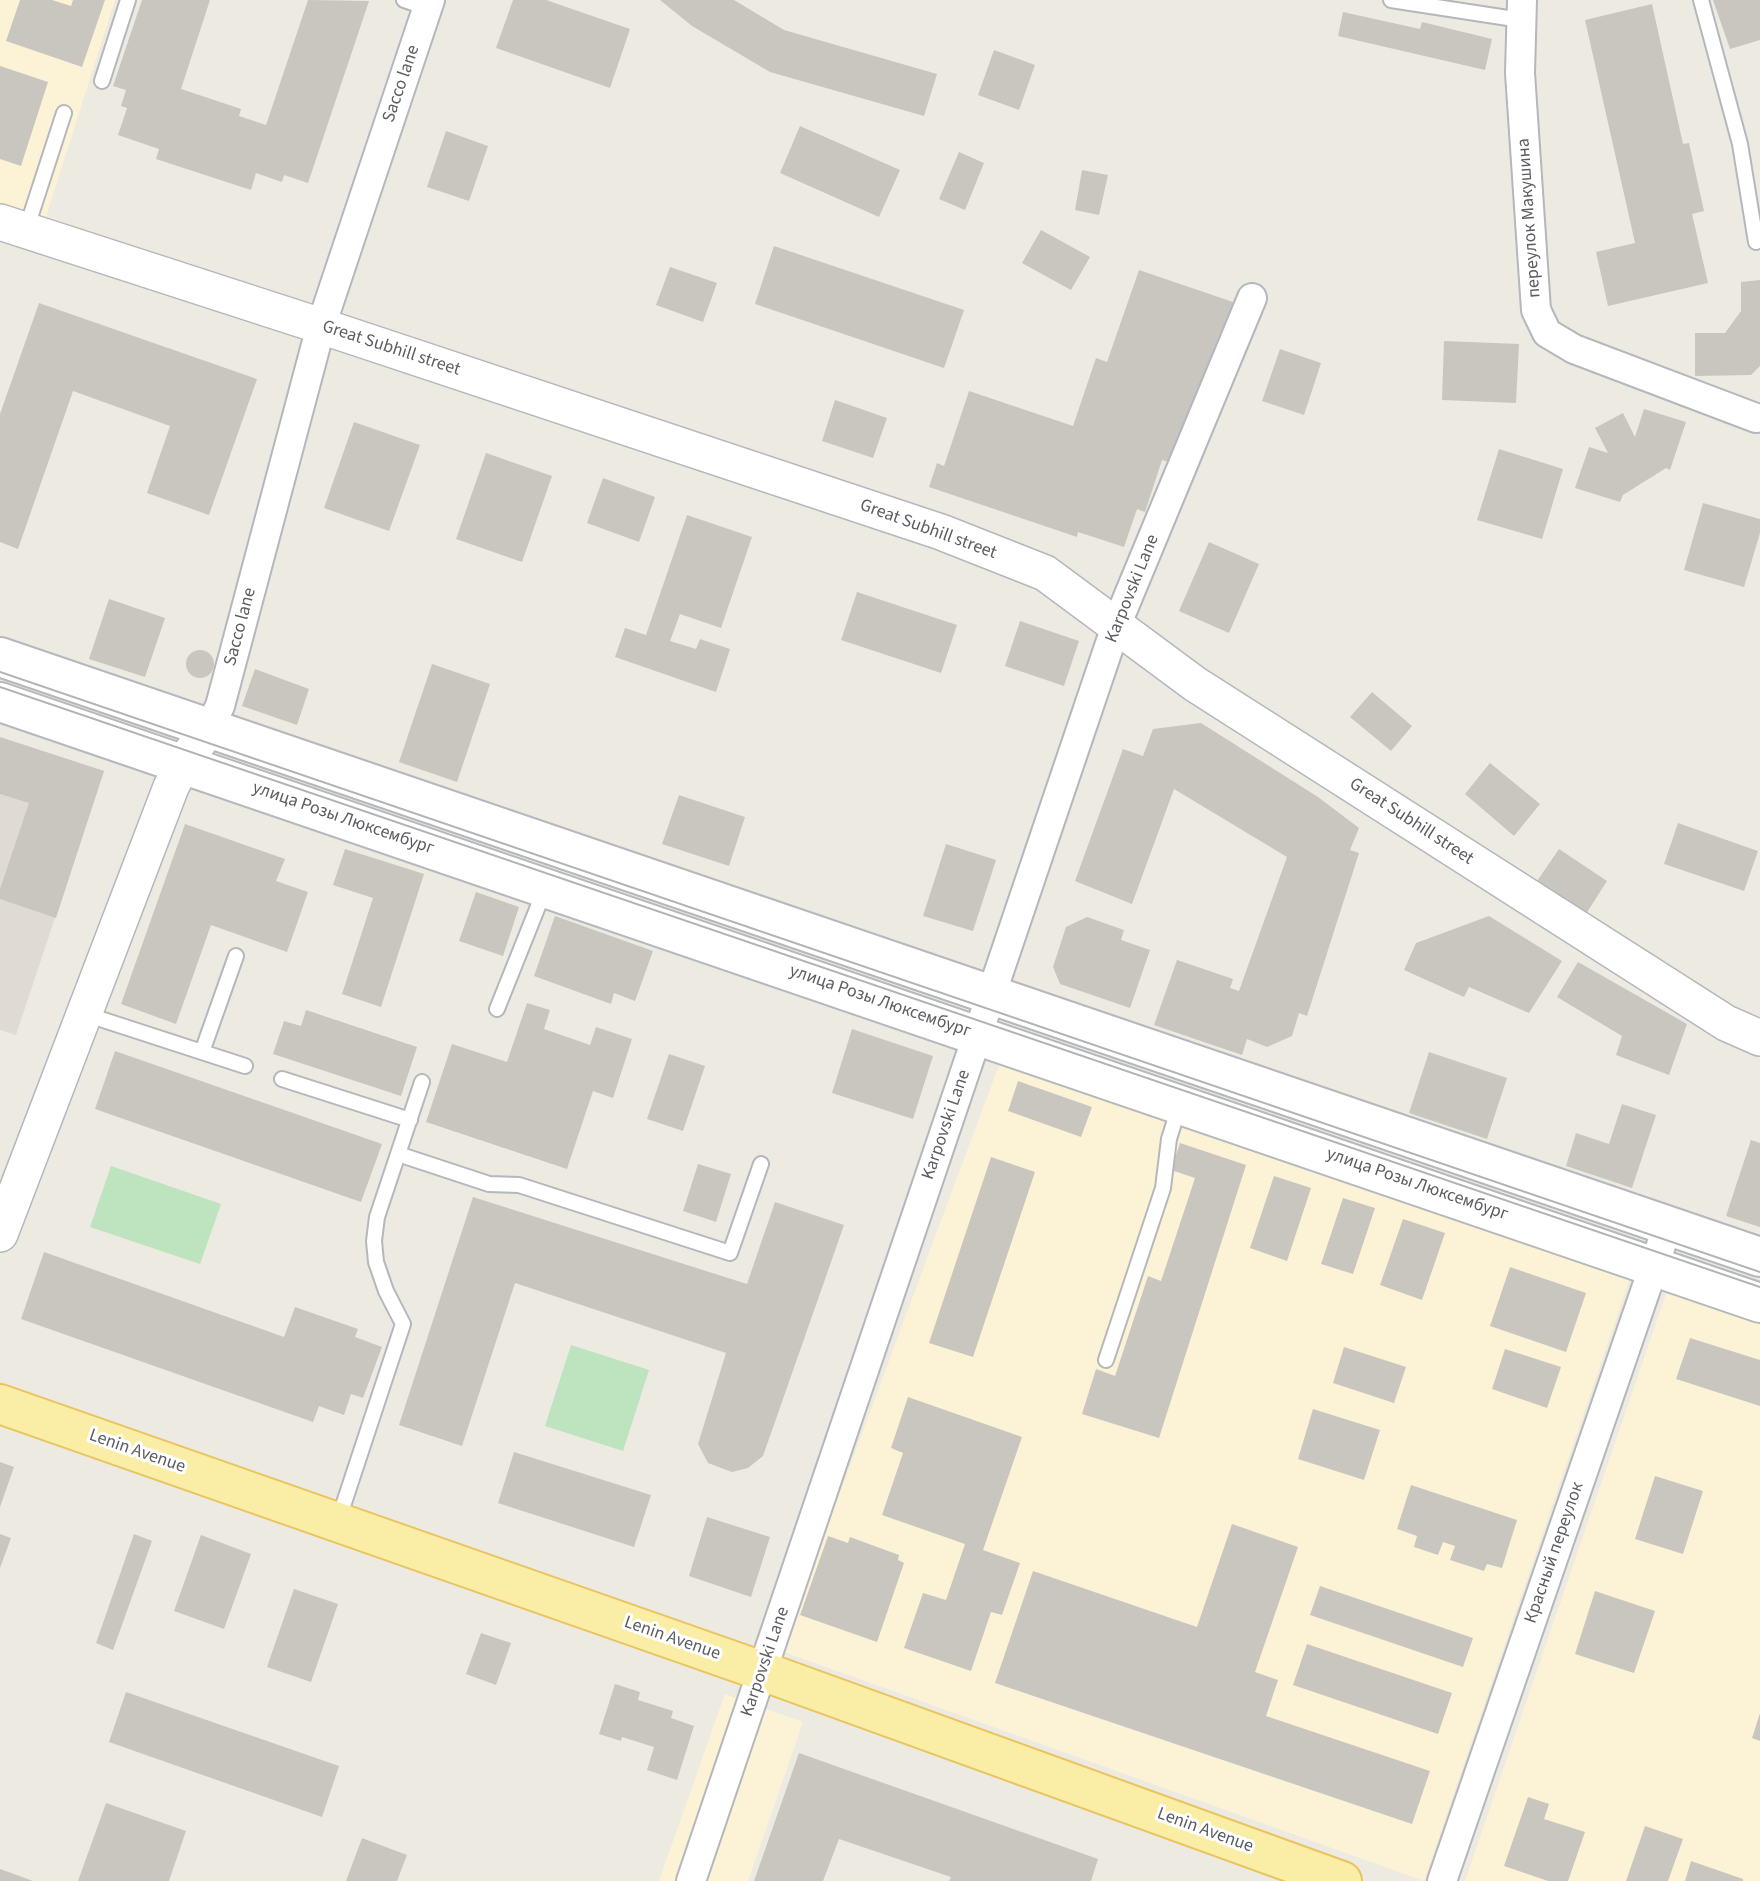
<!DOCTYPE html>
<meta charset="utf-8">
<style>
body{margin:0}
canvas{display:block;background:#eceae1}
</style>
<canvas width="1760" height="1881"></canvas>
<script>
const ctx = document.querySelector('canvas').getContext('2d');
ctx.lineJoin = 'round';
function paint(path, color) { ctx.fillStyle = color; ctx.fill(path, 'evenodd'); }
function stroke(path, color, width, dash) { ctx.strokeStyle = color; ctx.lineWidth = width; ctx.lineCap = dash ? 'butt' : 'round'; ctx.setLineDash(dash || []); ctx.stroke(path); }
function write(font, color, halo, rows, align = 'center') {
  ctx.font = font + ' "Source Sans 3",sans-serif'; ctx.lineWidth = 6; ctx.setLineDash([]); ctx.textBaseline = 'middle'; ctx.strokeStyle = halo; ctx.fillStyle = color; for (const [text, x, y, turn = 0] of rows) {
    ctx.save(); ctx.translate(x, y); ctx.rotate((+turn || 0) * Math.PI / 180); ctx.textAlign = isNaN(turn) ? turn : align; if (halo) ctx.strokeText(text, 0, 0); ctx.fillText(text, 0, 0); ctx.restore();
  }
}
paint(new Path2D(`
 M 0,0 L 115,0 L 44,223 L 0,208 Z
 M 1002,1057 L 1630,1278 L 1424,1881 L 781,1651 Z
 M 1667,1291 L 1760,1314 L 1760,1881 L 1465,1881 Z
 M 725,1694 L 803,1722 L 748,1881 L 659,1881 Z`), '#fcf3d6');
paint(new Path2D(`
 M 0,737 L 104,771 L 16,1035 L 0,1030 Z`), '#dfdbd2');
paint(new Path2D(`
 M 111,1166 L 221,1204 L 200,1264 L 90,1227 Z
 M 571,1345 L 649,1370 L 623,1451 L 545,1426 Z`), '#bee3bf');
paint(new Path2D(`
 M 20,0 L 52,0 L 71,6 L 73,0 L 105,0 L 82,67 L 6,41 Z
 M 142,0 L 210,0 L 181,89 L 241,109 L 239,116 L 266,125 L 308,0 L 369,1 L 308,183 L 284,175 L 282,182 L 256,173 L 251,190 L 156,159 L 159,149 L 118,135 L 127,108 L 121,106 L 126,90 L 113,86 Z
 M 513,0 L 546,0 L 630,29 L 610,88 L 496,48 Z
 M 660,0 L 734,0 L 784,30 L 937,74 L 924,116 L 770,72 L 692,26 Z
 M 1713,0 L 1760,0 L 1760,40 L 1730,49 Z
 M 1652,4 L 1683,144 L 1689,143 L 1704,211 L 1692,214 L 1708,283 L 1608,306 L 1596,252 L 1635,243 L 1585,20 Z
 M 1343,12 L 1420,29 L 1422,22 L 1492,39 L 1485,70 L 1338,36 Z
 M 994,50 L 1035,65 L 1019,110 L 978,95 Z
 M 0,66 L 48,82 L 21,166 L 0,159 Z
 M 800,126 L 900,170 L 879,217 L 780,173 Z
 M 446,131 L 488,146 L 469,201 L 427,187 Z
 M 959,152 L 984,163 L 965,210 L 939,199 Z
 M 1082,170 L 1108,175 L 1099,215 L 1075,210 Z
 M 1041,230 L 1090,257 L 1071,290 L 1022,263 Z
 M 774,246 L 964,310 L 944,368 L 755,304 Z
 M 670,267 L 717,283 L 703,322 L 656,305 Z
 M 1139,270 L 1236,303 L 1205,396 L 1196,393 L 1172,463 L 1162,460 L 1145,512 L 1137,509 L 1124,547 L 1078,532 L 1077,537 L 929,487 L 937,463 L 944,466 L 969,391 L 1073,426 L 1096,358 L 1107,362 Z
 M 1760,280 L 1760,366 L 1751,375 L 1695,376 L 1695,333 L 1725,333 L 1741,311 L 1741,282 Z
 M 39,303 L 257,379 L 209,515 L 147,493 L 170,426 L 73,391 L 18,549 L 0,542 L 0,414 Z
 M 1444,341 L 1519,344 L 1516,403 L 1442,400 Z
 M 1280,349 L 1321,363 L 1304,415 L 1262,401 Z
 M 835,400 L 887,418 L 873,458 L 822,441 Z
 M 1644,409 L 1686,422 L 1670,470 L 1666,468 L 1623,495 L 1620,502 L 1575,488 L 1589,447 L 1608,453 L 1595,428 L 1623,413 L 1635,437 Z
 M 354,422 L 420,445 L 389,531 L 324,508 Z
 M 1499,449 L 1563,469 L 1542,539 L 1477,520 Z
 M 486,453 L 552,476 L 522,562 L 456,539 Z
 M 603,478 L 655,497 L 639,542 L 587,523 Z
 M 1703,503 L 1760,519 L 1760,533 L 1744,587 L 1684,570 Z
 M 687,515 L 752,537 L 721,628 L 680,614 L 670,641 L 696,649 L 700,639 L 730,649 L 716,692 L 615,657 L 625,628 L 646,635 Z
 M 1209,542 L 1259,564 L 1229,633 L 1179,611 Z
 M 857,592 L 957,625 L 941,673 L 841,640 Z
 M 109,599 L 165,618 L 145,677 L 89,659 Z
 M 1020,621 L 1079,641 L 1064,686 L 1005,666 Z
 M186 664a14 14 0 1 1 28 0a14 14 0 1 1-28 0Z
 M 432,664 L 490,684 L 457,782 L 399,762 Z
 M 255,669 L 309,689 L 297,725 L 242,706 Z
 M 1372,692 L 1412,726 L 1391,751 L 1350,717 Z
 M 1201,723 L 1318,797 L 1359,828 L 1350,850 L 1359,853 L 1307,1016 L 1299,1013 L 1292,1036 L 1267,1047 L 1247,1039 L 1242,1055 L 1154,1025 L 1177,960 L 1233,979 L 1230,988 L 1239,991 L 1287,857 L 1174,789 L 1132,904 L 1075,881 L 1123,749 L 1143,756 L 1153,729 Z
 M 0,737 L 104,771 L 56,918 L 0,899 L 0,889 L 29,803 L 0,794 Z
 M 1490,763 L 1540,804 L 1514,836 L 1465,794 Z
 M 679,795 L 745,817 L 729,866 L 662,844 Z
 M 1678,823 L 1758,851 L 1744,891 L 1664,864 Z
 M 185,824 L 285,859 L 276,881 L 308,892 L 287,952 L 211,925 L 176,1024 L 121,1004 Z
 M 946,844 L 996,860 L 973,931 L 923,916 Z
 M 345,849 L 424,874 L 381,1007 L 342,994 L 373,898 L 333,885 Z
 M 1559,849 L 1607,881 L 1584,917 L 1535,884 Z
 M 476,892 L 519,907 L 503,956 L 459,941 Z
 M 555,916 L 653,951 L 635,1001 L 614,993 L 611,1004 L 534,976 Z
 M 1489,916 L 1562,961 L 1529,1013 L 1469,987 L 1464,997 L 1404,970 L 1416,943 Z
 M 1087,917 L 1124,930 L 1121,940 L 1150,950 L 1130,1008 L 1060,984 L 1053,967 L 1066,927 Z
 M 1578,962 L 1687,1024 L 1669,1075 L 1616,1055 L 1622,1036 L 1557,997 Z
 M 527,1003 L 550,1010 L 544,1029 L 590,1045 L 596,1027 L 632,1039 L 613,1098 L 593,1091 L 567,1169 L 426,1122 L 452,1044 L 507,1062 Z
 M 306,1010 L 417,1047 L 401,1096 L 273,1054 L 284,1021 L 301,1026 Z
 M 852,1029 L 933,1056 L 913,1119 L 832,1093 Z
 M 115,1051 L 382,1144 L 361,1202 L 95,1109 Z
 M 1429,1052 L 1507,1078 L 1487,1139 L 1409,1113 Z
 M 669,1054 L 705,1066 L 683,1131 L 647,1119 Z
 M 1018,1081 L 1092,1107 L 1081,1137 L 1008,1111 Z
 M 1622,1104 L 1656,1115 L 1632,1188 L 1566,1166 L 1576,1133 L 1609,1144 Z
 M 1751,1140 L 1760,1143 L 1760,1227 L 1726,1216 Z
 M 1180,1143 L 1246,1165 L 1159,1438 L 1082,1414 L 1096,1369 L 1115,1376 L 1148,1276 L 1161,1281 L 1195,1178 L 1171,1170 Z
 M 991,1157 L 1035,1172 L 973,1357 L 929,1343 Z
 M 698,1164 L 731,1174 L 716,1222 L 683,1211 Z
 M 1274,1176 L 1311,1188 L 1287,1261 L 1250,1248 Z
 M 473,1197 L 747,1284 L 775,1202 L 844,1225 L 763,1456 L 748,1468 L 732,1472 L 708,1463 L 698,1444 L 726,1353 L 515,1283 L 462,1446 L 399,1425 Z
 M 1343,1198 L 1375,1208 L 1353,1274 L 1321,1264 Z
 M 1403,1219 L 1445,1233 L 1422,1300 L 1380,1285 Z
 M 44,1252 L 284,1337 L 295,1307 L 358,1329 L 355,1337 L 382,1347 L 363,1398 L 351,1394 L 344,1415 L 319,1406 L 313,1422 L 21,1319 Z
 M 1510,1267 L 1586,1293 L 1566,1352 L 1490,1326 Z
 M 1690,1338 L 1760,1360 L 1760,1406 L 1676,1379 Z
 M 1344,1347 L 1406,1367 L 1394,1403 L 1333,1383 Z
 M 1505,1349 L 1561,1367 L 1547,1408 L 1492,1389 Z
 M 908,1397 L 1022,1437 L 983,1550 L 1020,1563 L 1002,1615 L 991,1612 L 971,1671 L 904,1648 L 923,1593 L 946,1600 L 965,1544 L 882,1515 L 903,1453 L 891,1448 Z
 M 1313,1409 L 1380,1430 L 1364,1480 L 1298,1459 Z
 M 514,1452 L 651,1495 L 634,1547 L 498,1503 Z
 M 0,1462 L 14,1467 L 0,1507 Z
 M 1655,1476 L 1703,1491 L 1683,1554 L 1635,1539 Z
 M 1411,1485 L 1517,1520 L 1502,1568 L 1487,1564 L 1484,1571 L 1450,1560 L 1455,1546 L 1443,1542 L 1438,1555 L 1414,1547 L 1417,1536 L 1397,1529 Z
 M 707,1517 L 770,1537 L 751,1597 L 689,1576 Z
 M 1232,1524 L 1298,1547 L 1255,1672 L 1278,1680 L 1266,1716 L 1430,1771 L 1412,1824 L 995,1683 L 1033,1571 L 1197,1627 Z
 M 0,1534 L 11,1538 L 0,1568 Z
 M 134,1534 L 152,1541 L 113,1650 L 96,1643 Z
 M 201,1535 L 251,1554 L 224,1629 L 174,1611 Z
 M 828,1536 L 848,1543 L 850,1537 L 899,1555 L 898,1560 L 904,1563 L 877,1642 L 800,1615 Z
 M 1320,1586 L 1473,1638 L 1463,1667 L 1310,1615 Z
 M 294,1589 L 338,1604 L 311,1682 L 267,1667 Z
 M 1595,1591 L 1655,1611 L 1634,1673 L 1575,1654 Z
 M 481,1633 L 511,1643 L 496,1685 L 466,1674 Z
 M 1307,1644 L 1452,1693 L 1438,1734 L 1293,1685 Z
 M 615,1684 L 640,1692 L 638,1700 L 673,1711 L 671,1718 L 694,1726 L 677,1780 L 647,1770 L 654,1747 L 622,1737 L 621,1741 L 599,1734 Z
 M 126,1692 L 339,1766 L 322,1817 L 109,1742 Z
 M 1760,1713 L 1760,1741 L 1752,1738 Z
 M 799,1753 L 1098,1859 L 1091,1881 L 949,1881 L 951,1877 L 839,1839 L 823,1881 L 754,1881 Z
 M 1528,1797 L 1549,1804 L 1544,1819 L 1585,1832 L 1568,1881 L 1548,1881 L 1504,1866 Z
 M 106,1803 L 186,1831 L 169,1881 L 78,1881 Z
 M 1645,1826 L 1683,1839 L 1668,1881 L 1626,1881 Z
 M 362,1838 L 407,1855 L 397,1881 L 346,1881 Z
 M 1691,1861 L 1743,1879 L 1743,1881 L 1685,1881 Z
 M 0,1869 L 33,1881 L 0,1881 Z`), '#c9c6c0');
const service = new Path2D(`
 M 404,0 L 427,8
 M 1391,0 L 1521,20
 M 1701,0 L 1740,144 L 1756,242
 M 102,81 L 128,0
 M 26,230 L 64,113
 M 497,1009 L 545,889
 M 85,1014 L 245,1066
 M 202,1052 L 236,956
 M 282,1079 L 410,1120
 M 398,1154 L 489,1184 L 519,1185 L 730,1253 L 761,1164
 M 1106,1360 L 1163,1188 L 1169,1139 L 1179,1107
 M 338,1521 L 403,1324 L 386,1291 L 376,1262 L 374,1241 L 377,1217 L 422,1082`);
const minor = new Path2D(`
 M 1522,0 L 1520,73 L 1536,310 L 1547,333 L 1574,349 L 1756,418
 M 209,728 L 220,706 L 321,326 L 430,0
 M 691,1881 L 1116,626 L 1252,298
 M 1442,1881 L 1668,1225`);
const tertiary = new Path2D(`
 M 0,222 L 321,326 L 941,532 L 1045,573 L 1195,684 L 1726,1023 L 1760,1038
 M 0,1234 L 171,787 L 182,765 L 209,728`);
const secondary = new Path2D(`
 M 0,657 L 1760,1257
 M 0,702 L 1760,1303`);
const primary = new Path2D(`
 M 0,1404 L 762,1671 L 1342,1881`);
stroke(service, '#b4b7bb', 18);
stroke(minor, '#b4b7bb', 32);
stroke(tertiary, '#b4b7bb', 38);
stroke(secondary, '#b5b8bd', 42);
stroke(primary, '#e9c35d', 42);
stroke(service, '#fff', 14);
stroke(minor, '#fff', 28);
stroke(tertiary, '#fff', 35);
stroke(secondary, '#fff', 38);
stroke(primary, '#faeea7', 38);
stroke(new Path2D(`
 M 0,672 L 1760,1272
 M 0,687 L 1760,1287`), '#b2b3b3', 2);
write('18px', '#5a5d61', '#fff', [
 ["Sacco lane",402,84,-71],
 ["переулок Макушина",1530,218,-94],
 ["Great Subhill street",391,349,18],
 ["Great Subhill street",928,530,20],
 ["Karpovski Lane",1133,589,-68],
 ["Sacco lane",241,627,-75],
 ["улица Розы Люксембург",343,819,19],
 ["Great Subhill street",1411,822,33],
 ["улица Розы Люксембург",880,1002,19],
 ["Karpovski Lane",947,1125,-71],
 ["улица Розы Люксембург",1417,1185,19],
 ["Lenin Avenue",137,1452,19],
 ["Красный переулок",1555,1553,-71],
 ["Lenin Avenue",672,1639,19],
 ["Karpovski Lane",766,1662,-71],
 ["Lenin Avenue",1205,1831,20]
]);
</script>
